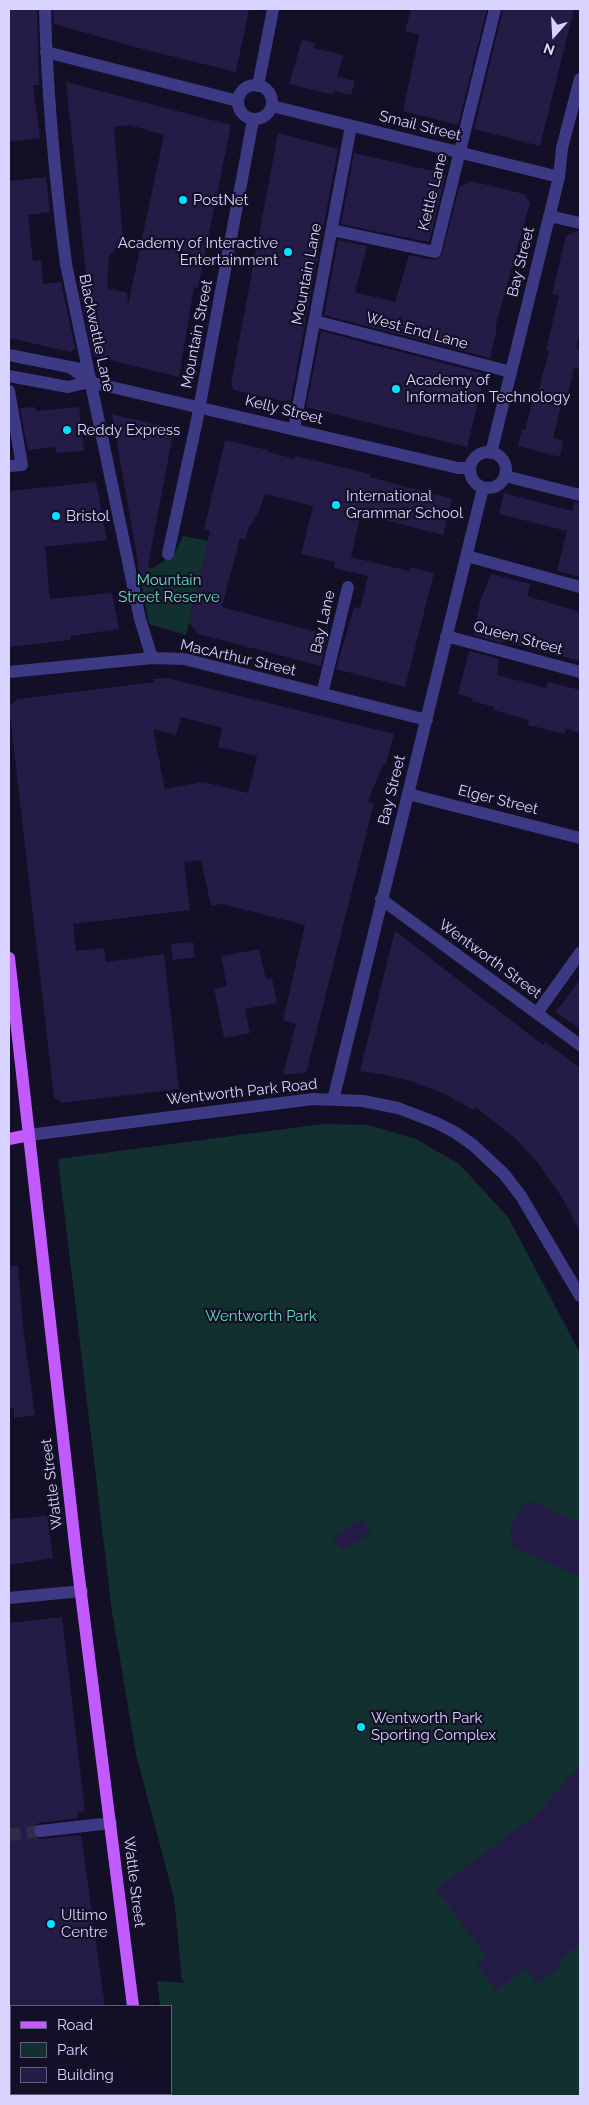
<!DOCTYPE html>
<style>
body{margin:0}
#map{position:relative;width:589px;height:2105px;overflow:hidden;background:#130f26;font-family:Raleway,sans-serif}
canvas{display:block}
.frame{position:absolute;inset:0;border:10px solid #d9d4ff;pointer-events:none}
.legend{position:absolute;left:10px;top:2005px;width:162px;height:90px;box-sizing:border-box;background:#130f26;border:1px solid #625e7d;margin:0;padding:6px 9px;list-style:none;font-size:15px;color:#d9d4ff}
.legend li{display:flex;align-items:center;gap:10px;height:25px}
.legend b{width:25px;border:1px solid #625e7d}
.north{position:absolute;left:529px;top:10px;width:50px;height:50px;-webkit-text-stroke:4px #130f26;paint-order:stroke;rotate:199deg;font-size:14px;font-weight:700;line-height:20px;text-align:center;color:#d9d4ff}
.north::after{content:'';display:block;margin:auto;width:18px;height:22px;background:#d9d4ff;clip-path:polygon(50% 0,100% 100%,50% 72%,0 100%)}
</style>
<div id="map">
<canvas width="589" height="2105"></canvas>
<div class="frame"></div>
<ul class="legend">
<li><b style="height:6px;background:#c25bff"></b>Road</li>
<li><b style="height:14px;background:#12302f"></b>Park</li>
<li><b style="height:14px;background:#241b47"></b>Building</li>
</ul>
<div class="north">N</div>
</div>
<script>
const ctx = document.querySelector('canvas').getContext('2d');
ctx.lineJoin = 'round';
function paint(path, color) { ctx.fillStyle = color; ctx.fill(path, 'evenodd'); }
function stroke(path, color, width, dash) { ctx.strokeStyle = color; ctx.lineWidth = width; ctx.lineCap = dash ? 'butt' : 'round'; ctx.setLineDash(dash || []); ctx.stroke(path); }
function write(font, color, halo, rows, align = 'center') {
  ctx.font = font + ' Raleway,sans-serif'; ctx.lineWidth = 4.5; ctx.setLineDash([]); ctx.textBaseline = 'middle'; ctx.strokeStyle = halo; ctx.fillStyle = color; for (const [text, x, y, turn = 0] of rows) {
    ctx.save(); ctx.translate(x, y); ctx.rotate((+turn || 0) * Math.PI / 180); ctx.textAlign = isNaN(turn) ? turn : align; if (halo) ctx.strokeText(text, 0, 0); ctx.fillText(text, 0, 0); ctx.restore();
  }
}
paint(new Path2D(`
 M 183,536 L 208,541 L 186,635 L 149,624 L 138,565 L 152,568 L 174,555 Z
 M 323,1124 L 368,1125 L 416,1139 L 459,1164 L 508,1217 L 580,1353 L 580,2096 L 171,2096 L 171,2006 L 160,2006 L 157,1981 L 186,1983 L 182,1980 L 174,1898 L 136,1754 L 112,1612 L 58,1159 Z`), '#12302f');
paint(new Path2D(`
 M 9,9 L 37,9 L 39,85 L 33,85 L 40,138 L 9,142 Z
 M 53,9 L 249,9 L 236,72 L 146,50 L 54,24 Z
 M 411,9 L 487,9 L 458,125 L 403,111 L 419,35 L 405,31 Z
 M 503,9 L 574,9 L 540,146 L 474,129 Z
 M 302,40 L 315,43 L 314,48 L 343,55 L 337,77 L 355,81 L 351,95 L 334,91 L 333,95 L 289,84 Z
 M 66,82 L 231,125 L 198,288 L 194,287 L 179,377 L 93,356 L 78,280 L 87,283 ZM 130,125 L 164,135 L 128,305 L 127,293 L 107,288 L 109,257 L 123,238 L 114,127 Z
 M 278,133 L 338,149 L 291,399 L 286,402 L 234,390 L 231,384 Z
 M 354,153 L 446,174 L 429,242 L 341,224 Z
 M 46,177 L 50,212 L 28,215 L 33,261 L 41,260 L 43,284 L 61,282 L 75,348 L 71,352 L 9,338 L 9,181 Z
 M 471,181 L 524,194 L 530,203 L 495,328 L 497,328 L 490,358 L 324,315 L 338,240 L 367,246 L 355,292 L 395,302 L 409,255 L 434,260 L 441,257 L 459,188 Z
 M 577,231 L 580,231 L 580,331 L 576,348 L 580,350 L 580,369 L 574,368 L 566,403 L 562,402 L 553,438 L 563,441 L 560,457 L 518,446 L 522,429 L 525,430 L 534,395 L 537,396 L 549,351 L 546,350 L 559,296 L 552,294 L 566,236 Z
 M 321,331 L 485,374 L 467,447 L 306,407 Z
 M 35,407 L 36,411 L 79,407 L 84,451 L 56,453 L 55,447 L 28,450 L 20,408 Z
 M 112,414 L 174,429 L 144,586 L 142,586 Z
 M 225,440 L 268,450 L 268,452 L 295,459 L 295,456 L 371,474 L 370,477 L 452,499 L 443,535 L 361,514 L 351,557 L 409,571 L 410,567 L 434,573 L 405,687 L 336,669 L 354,607 L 360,608 L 368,576 L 334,568 L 335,562 L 301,554 L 313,506 L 265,494 L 258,514 L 248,529 L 245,540 L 240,538 L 222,607 L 328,635 L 321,666 L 198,634 L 189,623 L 210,531 L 204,529 Z
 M 96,482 L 107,540 L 45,547 L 50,599 L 112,593 L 119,629 L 71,636 L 71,640 L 9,647 L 9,491 Z
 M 504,493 L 572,511 L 575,502 L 580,503 L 580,577 L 557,571 L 567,531 L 499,514 Z
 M 491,574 L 531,584 L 527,596 L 580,612 L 580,661 L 503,641 L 503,643 L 473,635 L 480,602 Z
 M 469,651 L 499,659 L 497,675 L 546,688 L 548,682 L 580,690 L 580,733 L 566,729 L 565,734 L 528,725 L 529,720 L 493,710 L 494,707 L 472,701 L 473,698 L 458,694 Z
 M 167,678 L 394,734 L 386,764 L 383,764 L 368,801 L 374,803 L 306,1073 L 283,1075 L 296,1024 L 283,1020 L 305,925 L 222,904 L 211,906 L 201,860 L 184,862 L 190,910 L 73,924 L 76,951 L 104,948 L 106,962 L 164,954 L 179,1089 L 62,1103 L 54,1097 L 9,707 L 17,699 L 154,682 L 153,679 ZM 181,717 L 222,728 L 218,747 L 257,756 L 248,793 L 203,782 L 165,789 L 153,729 L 176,735 Z
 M 395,931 L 543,1045 L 545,1042 L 580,1068 L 580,1231 L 563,1199 L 538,1163 L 516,1139 L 475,1107 L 473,1110 L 445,1094 L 413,1082 L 387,1075 L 360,1071 Z
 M 193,942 L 195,957 L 173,960 L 171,944 Z
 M 259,949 L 266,979 L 272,978 L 277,1003 L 245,1009 L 250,1033 L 224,1038 L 214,989 L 227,986 L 221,956 Z
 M 580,979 L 580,1029 L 556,1012 Z
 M 9,1266 L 18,1266 L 24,1335 L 35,1415 L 14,1418 L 13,1408 L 9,1408 Z
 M 532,1502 L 580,1523 L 580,1571 L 574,1574 L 512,1547 L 510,1531 L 520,1507 Z
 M 47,1516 L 53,1558 L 9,1565 L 9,1519 Z
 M 363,1519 L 371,1533 L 342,1551 L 333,1537 Z
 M 62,1617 L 85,1811 L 78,1812 L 78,1818 L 39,1823 L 33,1827 L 32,1831 L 34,1836 L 40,1839 L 81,1835 L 105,2006 L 9,2006 L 9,1623 Z
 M 580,1765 L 580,1944 L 557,1962 L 560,1967 L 538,1984 L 526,1968 L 496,1991 L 476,1964 L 486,1957 L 436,1889 L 536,1815 Z`), '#241b47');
stroke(new Path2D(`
 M 9,1835 L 40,1831`), '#312d47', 12, [12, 6]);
stroke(new Path2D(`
 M 45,9 C 47,94 55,179 66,264 L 140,619 L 152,658
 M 46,52 L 238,101
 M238 102a17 17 0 1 1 34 0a17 17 0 1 1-34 0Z
 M 258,86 L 273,9
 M 272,106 L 559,177
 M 549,216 L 580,223
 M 332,230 L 435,252 L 495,9
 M 315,321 L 511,372
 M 9,355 L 80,369
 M 71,368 L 90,382 L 458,468 L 470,468
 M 9,376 L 68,387 L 90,382
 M 9,391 L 22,465 L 9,466
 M 294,429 L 351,126
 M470 470a18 18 0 1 1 36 0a18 18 0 1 1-36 0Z
 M 491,453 L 559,177 L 562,148 L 580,79
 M 505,476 L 580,495
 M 168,554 L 197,420 L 253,120
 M 467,556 L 580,587
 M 446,636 L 580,672
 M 9,672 L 152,658 L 184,659 L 427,720
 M 322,694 L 348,587
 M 408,794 L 580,838
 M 381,899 L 580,1045
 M 537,1013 L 580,953
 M 333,1100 L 483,488
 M 29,1135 L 313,1099 L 363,1101 L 398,1108 L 437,1123 L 456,1133 L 473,1145 L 504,1174 L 521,1196 L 580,1296
 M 9,1598 L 82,1591
 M 40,1831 L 111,1823`), '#3d3a85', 12);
stroke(new Path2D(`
 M 9,958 L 77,1562 L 133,2006
 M 9,1139 L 29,1135
 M 9,2059 L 11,2058
 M 145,2094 L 145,2096`), '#c25bff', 12);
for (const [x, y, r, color] of [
 [183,200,5,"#00e5ff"],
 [288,252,5,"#00e5ff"],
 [396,389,5,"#00e5ff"],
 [67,430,5,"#00e5ff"],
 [336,505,5,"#00e5ff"],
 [56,516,5,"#00e5ff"],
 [361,1727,5,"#00e5ff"],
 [51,1924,5,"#00e5ff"]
]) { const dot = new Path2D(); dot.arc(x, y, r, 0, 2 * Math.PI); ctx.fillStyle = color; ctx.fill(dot); stroke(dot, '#130f26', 2); }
write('15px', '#d9d4ff', '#130f26', [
 ["Smail Street",420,126,14],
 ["Kettle Lane",433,192,-76],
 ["Bay Street",521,262,-76],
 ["Mountain Lane",307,274,-79],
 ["West End Lane",417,331,15],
 ["Blackwattle Lane",96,333,78],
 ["Mountain Street",197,334,-79],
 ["Kelly Street",284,410,14],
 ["Bay Lane",323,622,-77],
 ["Queen Street",518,638,15],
 ["MacArthur Street",238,658,13],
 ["Bay Street",392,790,-76],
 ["Elger Street",498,800,14],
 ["Wentworth Street",490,959,36],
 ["Wentworth Park Road",242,1092,-6],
 ["Wattle Street",52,1484,-97],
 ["Wattle Street",134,1882,83]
]);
write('15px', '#d9d4ff', '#130f26', [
 ["PostNet",193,200],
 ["Academy of Interactive",278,243,"right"],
 ["Entertainment",278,260,"right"],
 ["Academy of",406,380],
 ["Information Technology",406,397],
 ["Reddy Express",77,430],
 ["International",346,496],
 ["Grammar School",346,513],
 ["Bristol",66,516],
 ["Wentworth Park",371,1718],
 ["Sporting Complex",371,1735],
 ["Ultimo",61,1915],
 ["Centre",61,1932]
], 'left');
write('15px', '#5fe0c0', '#130f26', [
 ["Mountain",169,580],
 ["Street Reserve",169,597],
 ["Wentworth Park",261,1316]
]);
</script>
